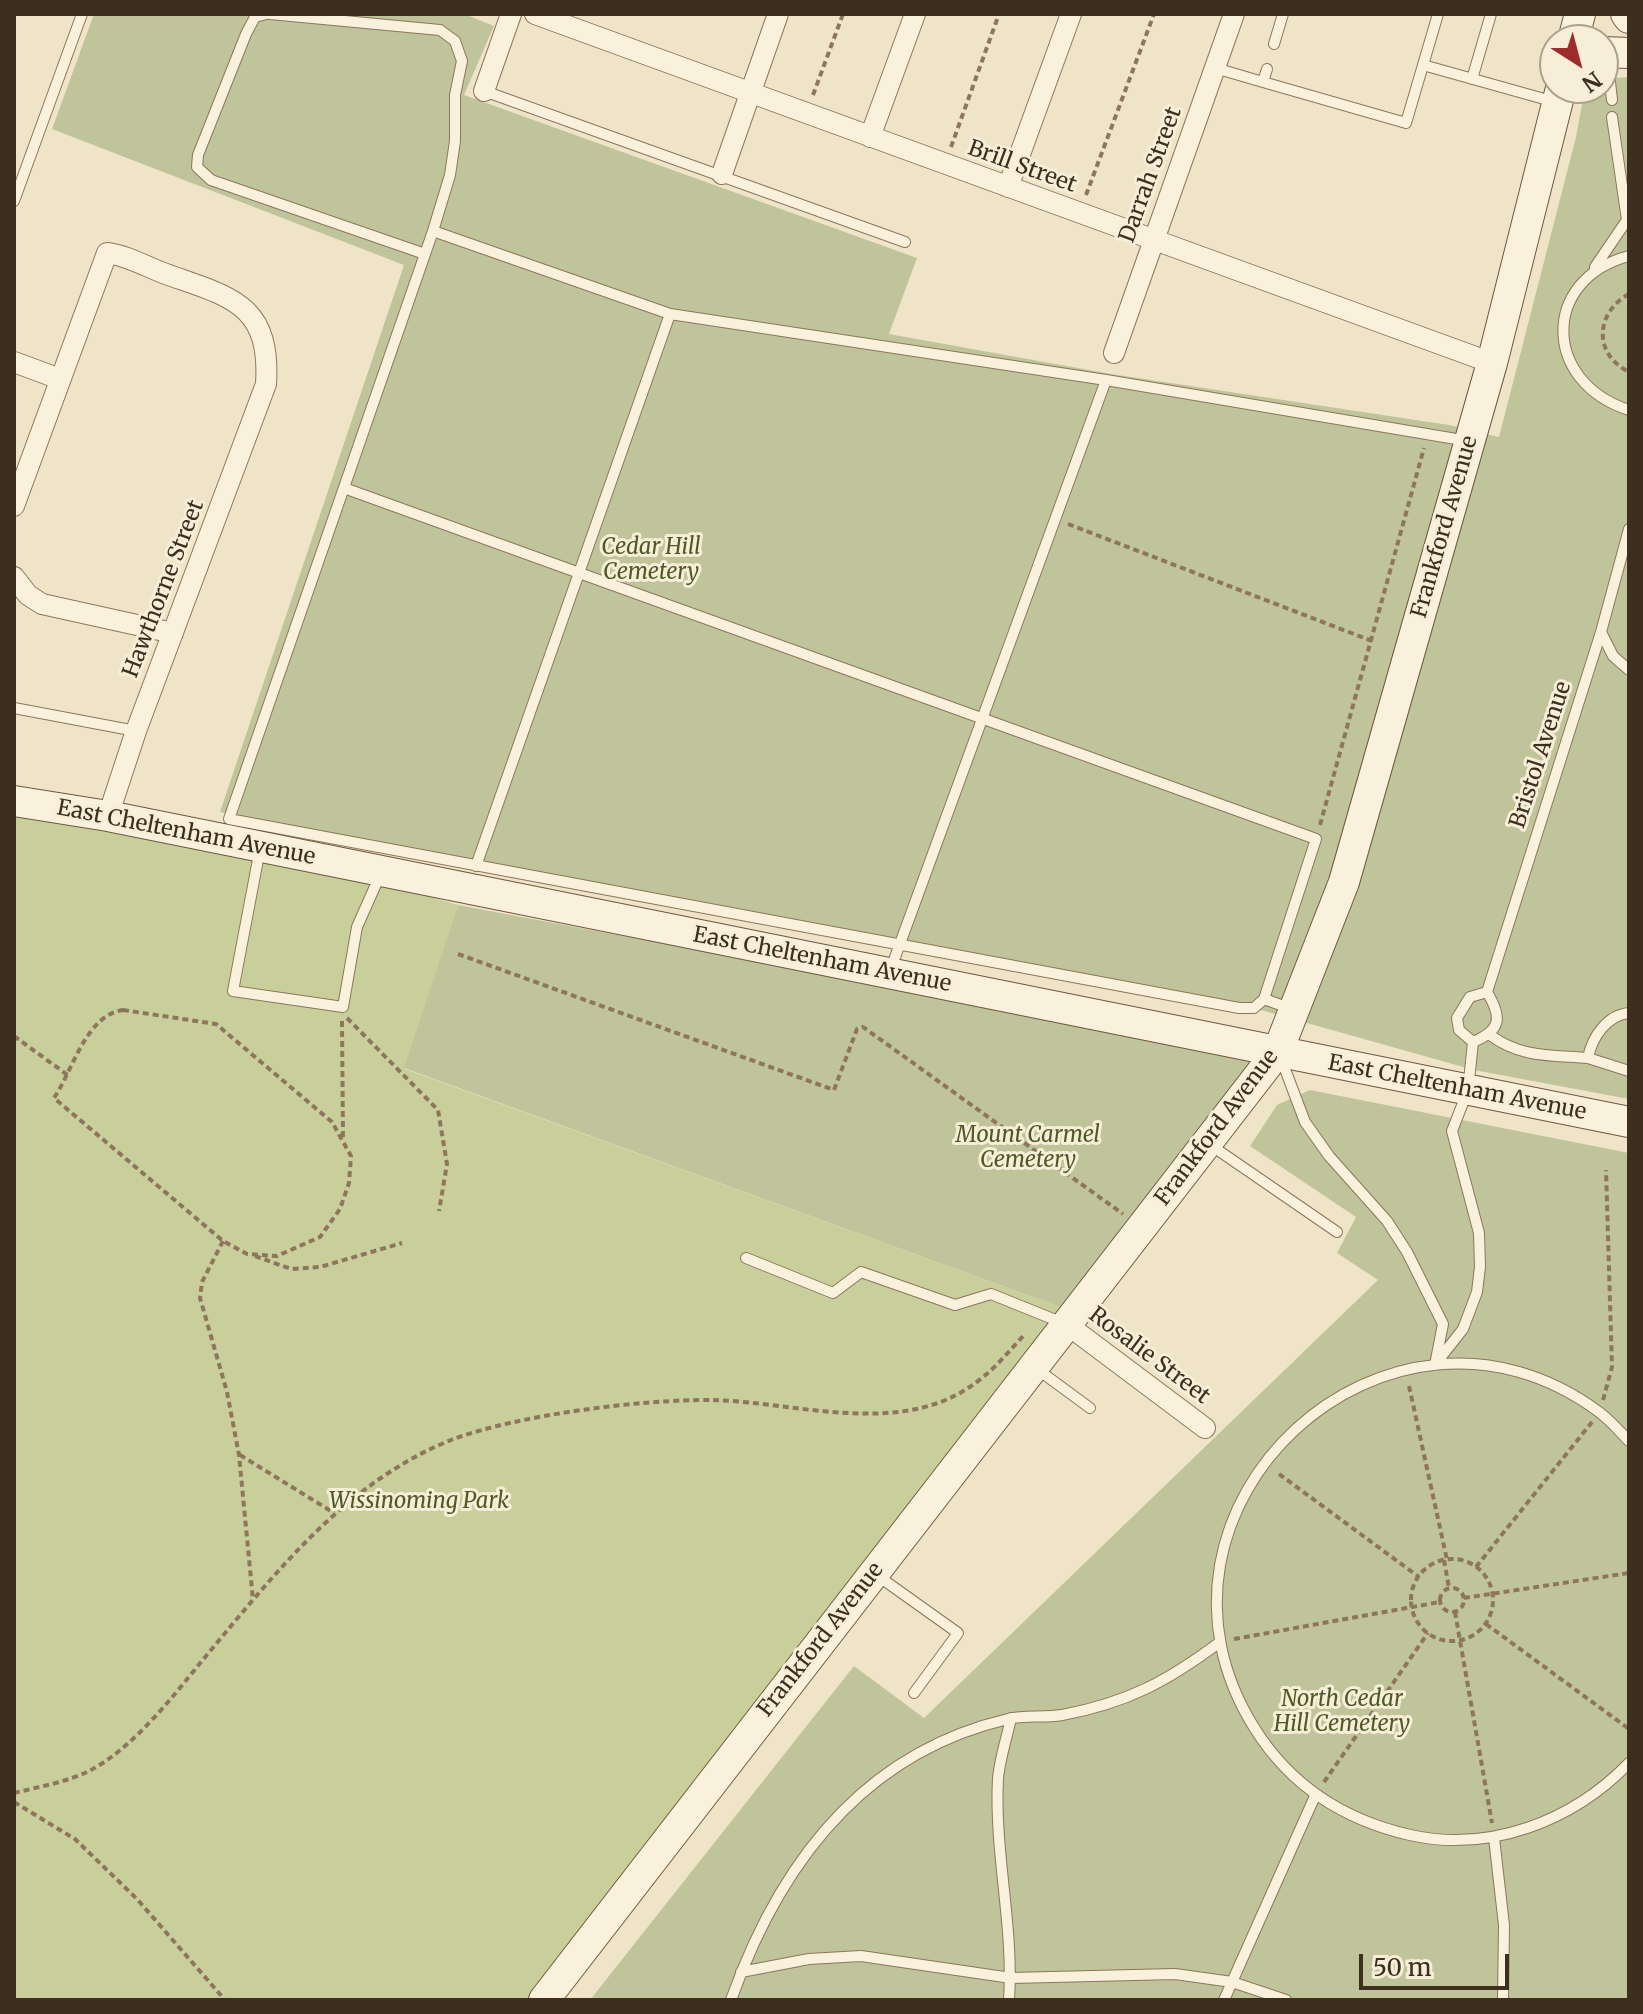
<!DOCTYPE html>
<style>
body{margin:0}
#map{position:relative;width:1643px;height:2014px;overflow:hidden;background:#f0e4c8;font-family:Merriweather,serif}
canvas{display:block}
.frame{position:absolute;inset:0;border:16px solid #3d2e20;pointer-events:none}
.north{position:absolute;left:1539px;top:24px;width:80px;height:80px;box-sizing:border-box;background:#f7eed8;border:2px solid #ada18e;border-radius:50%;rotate:144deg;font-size:22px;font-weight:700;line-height:32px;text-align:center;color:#3d2e20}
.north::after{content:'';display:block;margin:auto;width:28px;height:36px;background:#9e2a2b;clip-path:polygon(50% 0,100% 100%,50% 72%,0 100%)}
.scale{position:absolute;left:1359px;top:1954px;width:150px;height:36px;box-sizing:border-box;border:4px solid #3d2e20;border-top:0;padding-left:10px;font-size:24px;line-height:28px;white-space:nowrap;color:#3d2e20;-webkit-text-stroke:6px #f7eed8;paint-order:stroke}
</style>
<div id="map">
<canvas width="1643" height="2014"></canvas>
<div class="frame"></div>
<div class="north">N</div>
<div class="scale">50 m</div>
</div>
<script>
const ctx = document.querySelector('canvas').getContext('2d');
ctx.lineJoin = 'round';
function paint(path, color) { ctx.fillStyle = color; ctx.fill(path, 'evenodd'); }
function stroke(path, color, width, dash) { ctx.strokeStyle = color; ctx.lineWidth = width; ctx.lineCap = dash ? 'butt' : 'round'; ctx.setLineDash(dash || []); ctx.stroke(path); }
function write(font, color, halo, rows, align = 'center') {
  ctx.font = font + ' Merriweather,serif'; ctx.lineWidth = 6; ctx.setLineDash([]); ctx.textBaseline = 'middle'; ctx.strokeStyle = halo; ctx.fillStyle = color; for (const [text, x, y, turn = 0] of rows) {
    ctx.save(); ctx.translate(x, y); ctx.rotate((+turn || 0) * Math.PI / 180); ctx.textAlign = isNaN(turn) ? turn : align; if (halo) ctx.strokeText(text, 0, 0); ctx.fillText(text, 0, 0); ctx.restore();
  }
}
paint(new Path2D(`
 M 14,801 L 260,847 L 458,905 L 405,1069 L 1074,1312 L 544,2000 L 14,2000 Z`), '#c9cf9b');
paint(new Path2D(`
 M 94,14 L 464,14 L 494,26 L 464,95 L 917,258 L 889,334 L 1111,374 L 1449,425 L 1499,437 L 1576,137 L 1585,88 L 1603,88 L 1603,79 L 1629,77 L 1629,1099 L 1474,1070 L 1243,1005 L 220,812 L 404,265 L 52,129 Z
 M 458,905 L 889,986 L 1278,1051 L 1074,1312 L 404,1068 Z
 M 1310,1090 L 1629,1153 L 1629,2000 L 590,2000 L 854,1666 L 924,1718 L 1378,1280 L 1337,1253 L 1356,1217 L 1250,1146 L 1277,1105 Z`), '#bfc49a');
const lane = new Path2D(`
 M 266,14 L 255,17 L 246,34 L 198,155 L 197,167 L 211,180 L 425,254
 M 270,14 L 440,30 L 455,41 L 462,61 L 455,95 L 455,141 L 450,175 L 433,231 L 229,819 L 1239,1008 L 1254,1008 L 1264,999 L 1292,1009
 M 1438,14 L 1423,65 L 1555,102
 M 1274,44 L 1283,14
 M 1607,55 L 1612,100
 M 1215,68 L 1263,82
 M 1267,69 L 1263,82 L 1406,123 L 1423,65
 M 1472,79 L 1491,14
 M 484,91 L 905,242
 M 14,201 L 82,14
 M 433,231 L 670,314 L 1106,380
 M 1629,256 C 1541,279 1542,382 1629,410
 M 1595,267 L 1627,220 L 1612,117
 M 344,488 L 1316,839 L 1264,999
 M 1601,632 L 1613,656 L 1629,670
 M 14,708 L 136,731
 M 260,849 L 233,991 L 343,1007 L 357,927 L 381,873
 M 476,866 L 670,314
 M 890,971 L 1106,380 L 1468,441
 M 1487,992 L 1601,632 L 1629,529
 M 1487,992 C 1502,1017 1502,1030 1473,1042 L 1459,1030 L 1457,1018 L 1470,997 Z
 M 1490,1035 C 1521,1058 1550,1055 1588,1058 C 1592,1037 1607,1015 1629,1013
 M 1280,1056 L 1305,1122 L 1329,1156 L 1387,1221 L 1407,1252 L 1443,1324 L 1435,1365
 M 1588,1058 L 1629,1071
 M 1209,1144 L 1337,1232
 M 746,1258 L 833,1293 L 861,1272 L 955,1305 L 991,1294 L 1063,1323
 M 1437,1362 L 1463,1329 L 1477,1292 L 1480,1267 L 1479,1233 L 1452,1131 L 1468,1090 L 1473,1042
 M 1037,1369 L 1090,1408
 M 1629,1441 C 1619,1431 1610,1420 1599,1412 C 1389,1256 1115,1508 1255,1729 C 1291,1786 1344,1820 1410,1835 C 1490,1853 1573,1821 1629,1763
 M 878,1576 L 958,1633 L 914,1693
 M 1494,1838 L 1504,1925 L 1503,2000
 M 741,1972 L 809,1959 L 861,1956 L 1011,1978 L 1175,1974 L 1232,1982 L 1286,2000
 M 731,2000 C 779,1865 862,1753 1008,1719 C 1025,1715 1044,1718 1062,1715 C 1127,1703 1168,1681 1220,1642
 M 1009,2000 C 1014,1925 994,1853 998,1778 C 1000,1758 1007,1737 1011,1718
 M 1224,2000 L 1315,1796`);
const street = new Path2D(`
 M 535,14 L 1492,363
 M 484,91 L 511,14
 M 870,137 L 915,14
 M 722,174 L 778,14
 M 1008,187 L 1071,14
 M 1114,353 L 1234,14
 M 14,362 L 60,379
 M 14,506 L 107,253 C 126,255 147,267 166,274 C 230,297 271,303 266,384 L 136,731 L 108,816
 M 14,577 L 28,595 L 42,604 L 173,633
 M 1065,1323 L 1205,1428`);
const secondary = new Path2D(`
 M 1626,14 L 1629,18
 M 1573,40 L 1580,14
 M 1603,52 L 1629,53
 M 14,801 L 108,816 L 1629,1122
 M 544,2000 L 1278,1051 L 1344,882 L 1492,363 L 1561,88`);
stroke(lane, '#8d765c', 12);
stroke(street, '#8d765c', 22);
stroke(secondary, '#6f573f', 32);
stroke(new Path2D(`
 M 813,95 L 843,14
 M 951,147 L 999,14
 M 1086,195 L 1154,14
 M 1629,294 C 1595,313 1593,354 1629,372
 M 1068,524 L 1372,641
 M 1320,825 L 1424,448
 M 458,954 L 834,1090 L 857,1029 L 863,1027 L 1123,1214
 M 123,1010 L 216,1024 L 332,1122 L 351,1156 L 349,1183 L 340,1209 L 320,1237 L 277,1256 L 247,1254 L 223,1241 L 54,1098 C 73,1070 86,1015 123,1010 Z
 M 347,1018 L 438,1110 L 447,1164 L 439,1211
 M 342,1021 L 343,1140
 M 14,1036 L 69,1076
 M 223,1241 L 202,1282 L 200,1298 L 227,1392 L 239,1455 L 253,1600
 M 255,1256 L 291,1269 L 320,1267 L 402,1243
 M 1409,1386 L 1447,1560
 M 1603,1400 L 1612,1367 L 1606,1170
 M 240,1455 L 334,1513
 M 1279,1474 L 1419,1577
 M1411 1600a41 41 0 1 1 82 0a41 41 0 1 1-82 0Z
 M 1444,1560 L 1449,1588
 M 1476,1567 L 1592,1422
 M1440 1600a12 12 0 1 1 24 0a12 12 0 1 1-24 0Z
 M 1464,1598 L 1629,1573
 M 1455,1612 L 1492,1823
 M 1486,1624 L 1629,1729
 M 1234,1639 L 1440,1602
 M 1324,1782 L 1428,1633
 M 14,1793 C 38,1787 67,1782 89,1771 C 132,1749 171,1699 201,1662 C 273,1576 344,1483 451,1440 C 516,1415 643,1399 713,1400 C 799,1402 908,1441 983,1377 C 998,1365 1011,1349 1025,1334
 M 14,1802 L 75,1839 L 137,1899 L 225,2000`), '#8d765c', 4, [6, 4]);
stroke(lane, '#faf1dc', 10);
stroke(street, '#faf1dc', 20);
stroke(secondary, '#faf1dc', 30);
write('22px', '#3d2e20', '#f7eed8', [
 ["Brill Street",1022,167,20],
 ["Darrah Street",1151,175,-70],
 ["Frankford Avenue",1445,527,-74],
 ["Hawthorne Street",164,589,-69],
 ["Bristol Avenue",1541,755,-72],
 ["East Cheltenham Avenue",186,833,11],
 ["East Cheltenham Avenue",822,960,11],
 ["East Cheltenham Avenue",1457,1088,11],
 ["Frankford Avenue",1217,1128,-53],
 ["Rosalie Street",1149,1356,37],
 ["Frankford Avenue",821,1640,-52]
]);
write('italic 22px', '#4d5a26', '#f7eed8', [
 ["Cedar Hill",651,548],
 ["Cemetery",651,573],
 ["Mount Carmel",1028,1136],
 ["Cemetery",1028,1161],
 ["Wissinoming Park",419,1502],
 ["North Cedar",1342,1700],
 ["Hill Cemetery",1342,1725]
]);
</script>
